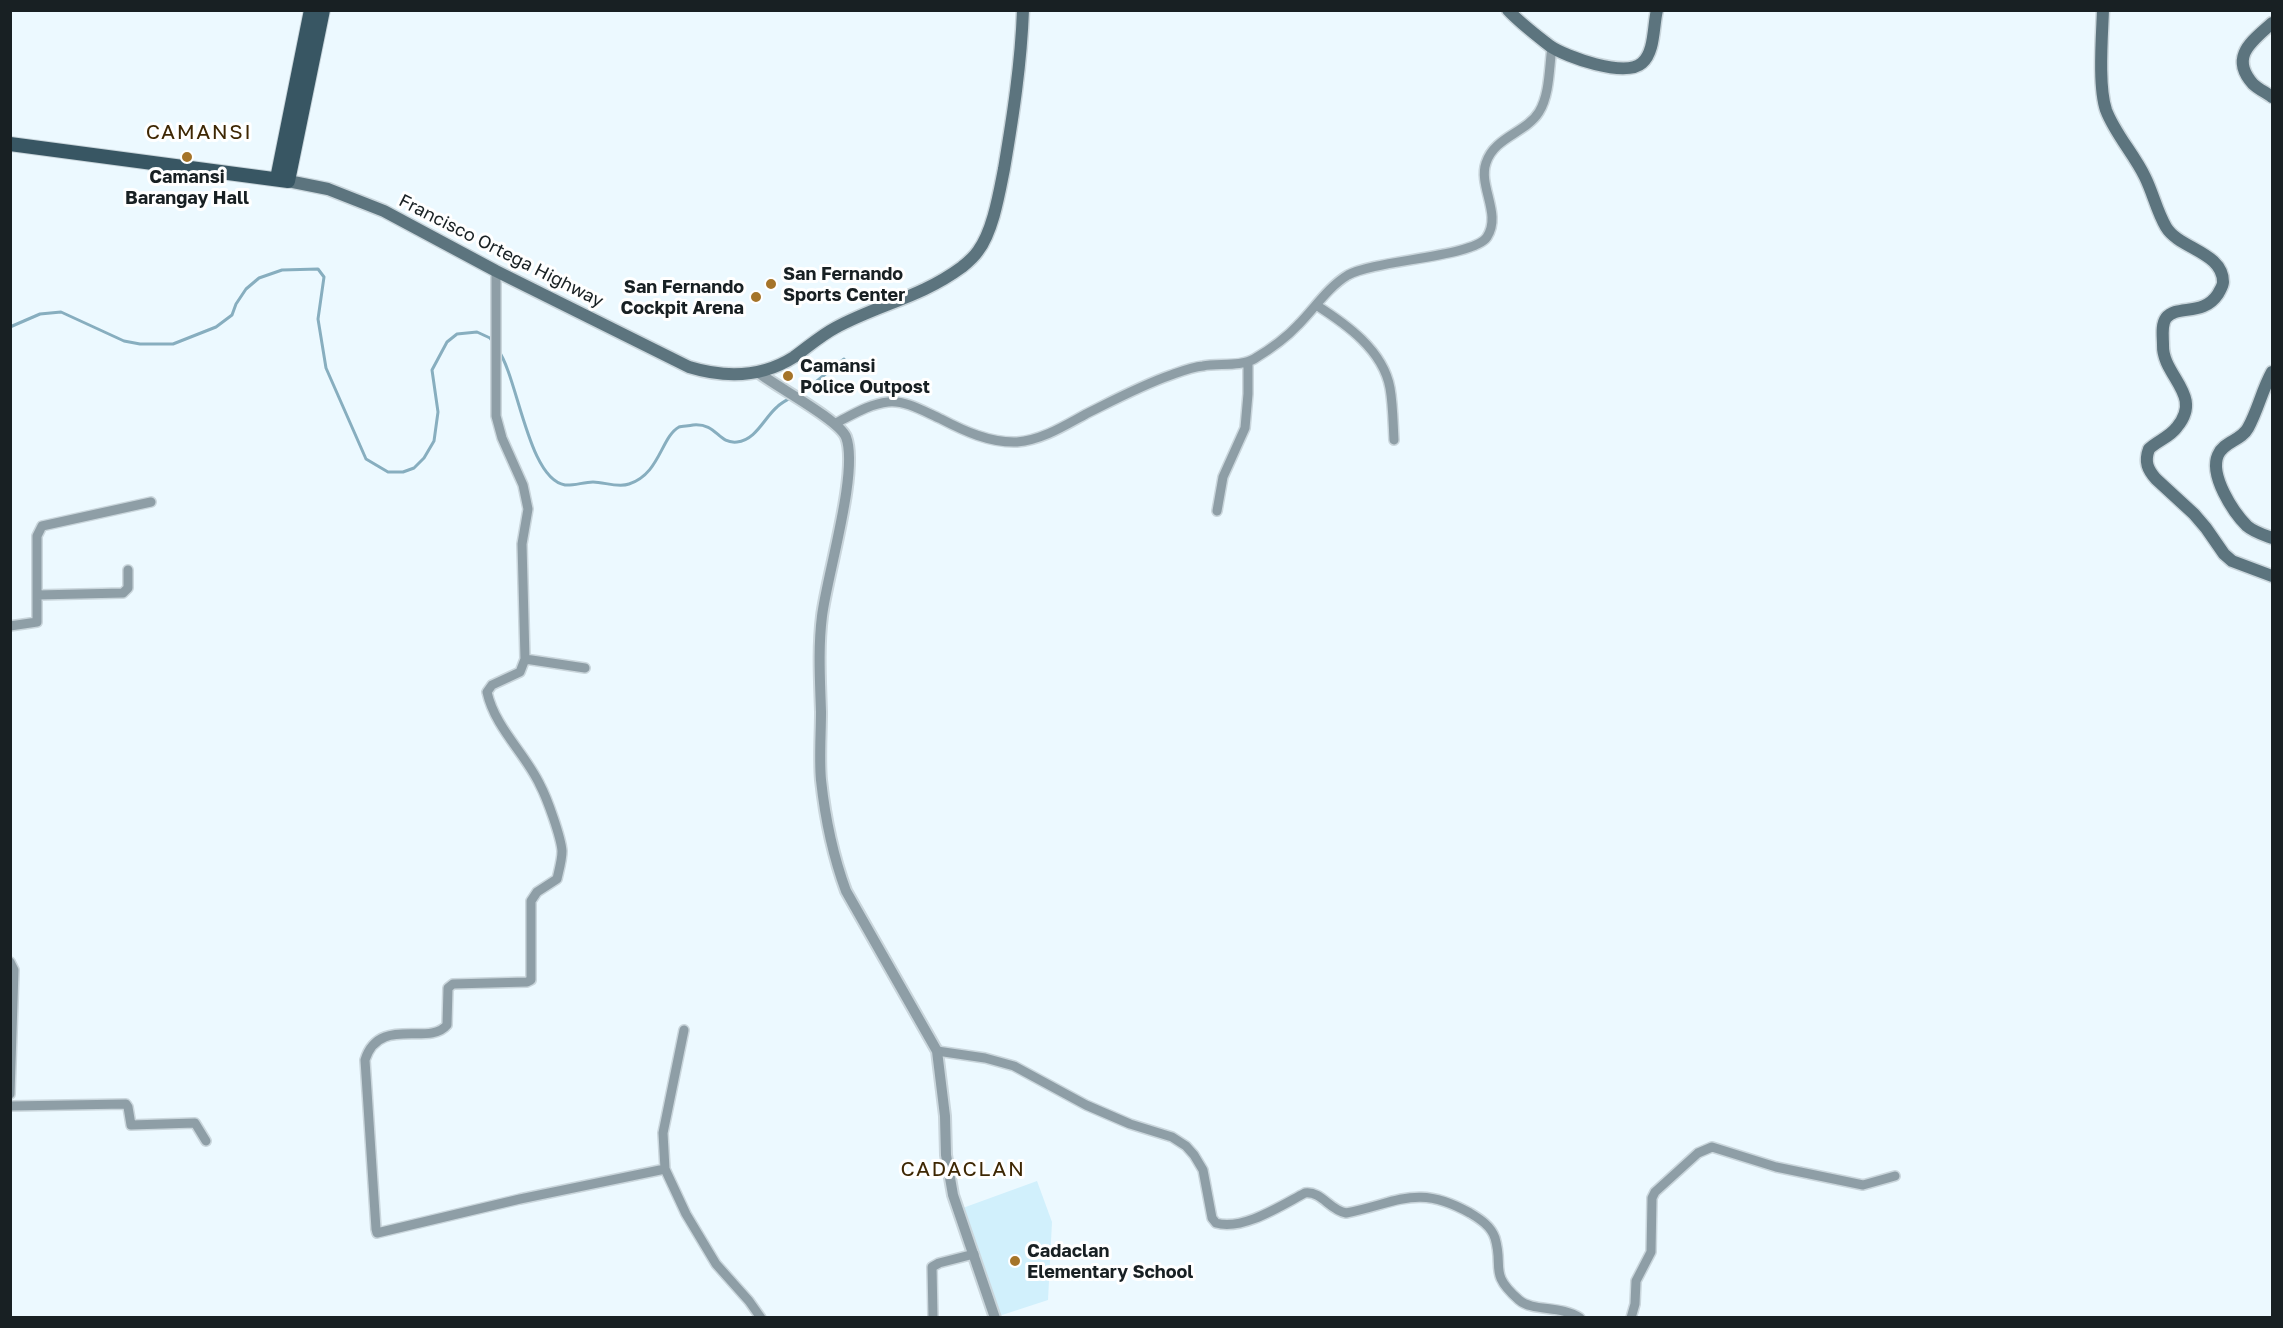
<!DOCTYPE html>
<style>
body{margin:0}
#map{position:relative;width:2283px;height:1328px;overflow:hidden;background:#ecf9ff;font-family:"Golos Text",sans-serif}
canvas{display:block}
.frame{position:absolute;inset:0;border:12px solid #182023;pointer-events:none}
</style>
<div id="map">
<canvas width="2283" height="1328"></canvas>
<div class="frame"></div>
</div>
<script>
const ctx = document.querySelector('canvas').getContext('2d');
ctx.lineJoin = 'round';
function paint(path, color) { ctx.fillStyle = color; ctx.fill(path, 'evenodd'); }
function stroke(path, color, width, dash) { ctx.strokeStyle = color; ctx.lineWidth = width; ctx.lineCap = dash ? 'butt' : 'round'; ctx.setLineDash(dash || []); ctx.stroke(path); }
function write(font, color, halo, rows, align = 'center') {
  ctx.font = font + ' "Golos Text",sans-serif'; ctx.lineWidth = 6; ctx.setLineDash([]); ctx.textBaseline = 'middle'; ctx.strokeStyle = halo; ctx.fillStyle = color; for (const [text, x, y, turn = 0] of rows) {
    ctx.save(); ctx.translate(x, y); ctx.rotate((+turn || 0) * Math.PI / 180); ctx.textAlign = isNaN(turn) ? turn : align; if (halo) ctx.strokeText(text, 0, 0); ctx.fillText(text, 0, 0); ctx.restore();
  }
}
paint(new Path2D(`
 M 1037,1181 L 1052,1222 L 1048,1300 L 999,1316 L 960,1209 Z`), '#d1f0fc');
stroke(new Path2D(`
 M 10,327 L 40,314 L 61,312 L 124,341 L 140,344 L 173,344 L 216,327 L 232,315 L 236,304 L 246,289 L 259,278 L 282,270 L 318,269 L 324,277 L 318,319 L 326,368 L 366,459 L 388,472 L 403,472 L 414,468 L 424,458 L 434,441 L 438,412 L 432,370 L 447,342 L 457,334 L 477,332 L 490,338 L 493,342
 M 498,350 C 518,377 528,479 565,485 C 573,486 584,482 593,482 C 604,482 618,488 629,484 C 660,474 661,437 679,427 C 682,426 689,426 693,425 C 718,423 717,444 737,442 C 756,440 764,418 777,407 C 781,403 787,400 792,397
 M 798,394 L 812,385 L 844,359`), '#87aebf', 3);
const minor = new Path2D(`
 M 496,271 L 496,416 L 502,438 L 523,485 L 528,509 L 522,544 L 525,659 L 520,672 L 492,685 L 487,692 C 495,728 525,753 540,785 C 547,798 561,837 562,851 C 562,860 559,870 557,879 L 537,892 L 531,901 L 531,980 L 527,982 L 453,984 L 448,988 L 447,1025 C 429,1047 379,1015 365,1060 L 376,1229 L 377,1233 L 520,1199 L 665,1169
 M 1316,305 C 1346,324 1383,350 1390,388 C 1393,405 1393,423 1394,440
 M 836,423 C 852,415 869,404 888,402 C 906,400 925,412 941,419 C 964,431 990,443 1017,442 C 1042,440 1064,426 1086,414 C 1114,400 1142,385 1171,375 C 1182,371 1192,367 1203,366 C 1218,363 1240,367 1254,359 C 1269,350 1286,338 1298,325 C 1314,309 1328,287 1348,275 C 1375,260 1474,257 1487,237 C 1502,214 1478,186 1486,163 C 1494,137 1526,133 1539,112 C 1550,94 1549,67 1552,47
 M 1217,511 L 1223,477 L 1245,428 L 1248,394 L 1248,362
 M 37,595 L 123,593 L 128,588 L 128,570
 M 10,626 L 37,622 L 37,536 L 42,526 L 151,502
 M 525,659 L 585,668
 M 10,962 L 14,970 L 10,1094
 M 684,1030 L 663,1133 L 665,1169 L 686,1214 L 716,1264 L 749,1301 L 761,1318
 M 937,1051 L 985,1058 L 1014,1066 L 1086,1105 L 1130,1124 L 1172,1137 L 1186,1146 L 1194,1155 L 1203,1170 L 1212,1218 L 1216,1223 C 1243,1231 1282,1205 1305,1193 C 1322,1191 1329,1210 1346,1213 C 1398,1203 1417,1183 1470,1213 C 1480,1219 1491,1226 1495,1238 C 1504,1268 1488,1273 1519,1300 C 1533,1312 1561,1305 1580,1318
 M 10,1106 L 126,1104 L 128,1107 L 131,1125 L 195,1123 L 206,1141
 M 933,1317 L 932,1267 L 939,1263 L 974,1254
 M 1631,1318 L 1635,1304 L 1636,1281 L 1651,1252 L 1652,1198 L 1655,1192 L 1698,1153 L 1712,1147 L 1776,1167 L 1863,1185 L 1895,1176`);
const tertiary = new Path2D(`
 M 759,373 C 777,387 839,420 846,437 C 859,471 827,575 822,616 C 818,648 820,680 821,712 C 821,734 819,758 821,780 C 825,817 833,856 846,891 L 937,1051 L 945,1116 L 946,1155 L 953,1195 L 995,1318`);
const secondary = new Path2D(`
 M 1508,10 C 1520,23 1536,35 1550,46 C 1566,57 1625,78 1642,63 C 1655,52 1653,26 1657,10
 M 2103,10 C 2102,37 2098,86 2106,110 C 2115,134 2134,154 2145,177 C 2153,193 2157,212 2166,227 C 2179,249 2223,252 2223,282 C 2223,286 2220,290 2218,294 C 2203,317 2177,304 2166,318 C 2161,325 2163,337 2163,345 C 2162,376 2204,395 2177,427 C 2170,437 2157,441 2149,449 C 2144,462 2148,470 2156,479 L 2194,514 L 2206,528 L 2224,554 L 2232,561 L 2272,576
 M 2272,23 C 2254,40 2228,56 2253,84 C 2258,89 2267,93 2272,97
 M 288,181 L 328,189 L 384,211 L 496,271 L 689,367 C 725,378 761,378 794,357 C 808,347 820,336 835,328 C 879,304 920,298 962,267 C 967,263 974,257 978,251 C 993,231 999,194 1004,169 C 1013,116 1021,64 1023,10
 M 2272,372 C 2262,390 2258,410 2248,428 C 2241,441 2224,441 2218,455 C 2209,475 2233,512 2247,526 C 2254,532 2264,535 2272,538`);
const primary = new Path2D(`
 M 10,144 L 288,181 L 323,10
 M 277,179 L 311,10`);
stroke(minor, '#cad6dc', 12);
stroke(tertiary, '#cad6dc', 14);
stroke(secondary, '#cad6dc', 15);
stroke(primary, '#cad6dc', 16);
stroke(minor, '#8e9ea6', 9);
stroke(tertiary, '#8e9ea6', 10);
stroke(secondary, '#5c747e', 12);
stroke(primary, '#385663', 14);
for (const [x, y, r, color] of [
 [187,157,6,"#a57429"],
 [771,284,6,"#a57429"],
 [756,297,6,"#a57429"],
 [788,376,6,"#a57429"],
 [1015,1261,6,"#a57429"]
]) { const dot = new Path2D(); dot.arc(x, y, r, 0, 2 * Math.PI); ctx.fillStyle = color; ctx.fill(dot); stroke(dot, '#fff', 2); }
write('bold 18px', '#182023', '#fff', [
 ["Camansi",187,177,"center"],
 ["Barangay Hall",187,198,"center"],
 ["San Fernando",783,274],
 ["Sports Center",783,295],
 ["San Fernando",744,287,"right"],
 ["Cockpit Arena",744,308,"right"],
 ["Camansi",800,366],
 ["Police Outpost",800,387],
 ["Cadaclan",1027,1251],
 ["Elementary School",1027,1272]
], 'left');
write('18px', '#182023', '#fff', [
 ["Francisco Ortega Highway",501,251,27]
]);
ctx.letterSpacing = '1.5px';
write('21px', '#3e2703', '#fff', [
 ["CAMANSI",199,132],
 ["CADACLAN",963,1169]
]);
ctx.letterSpacing = '0px';
</script>
